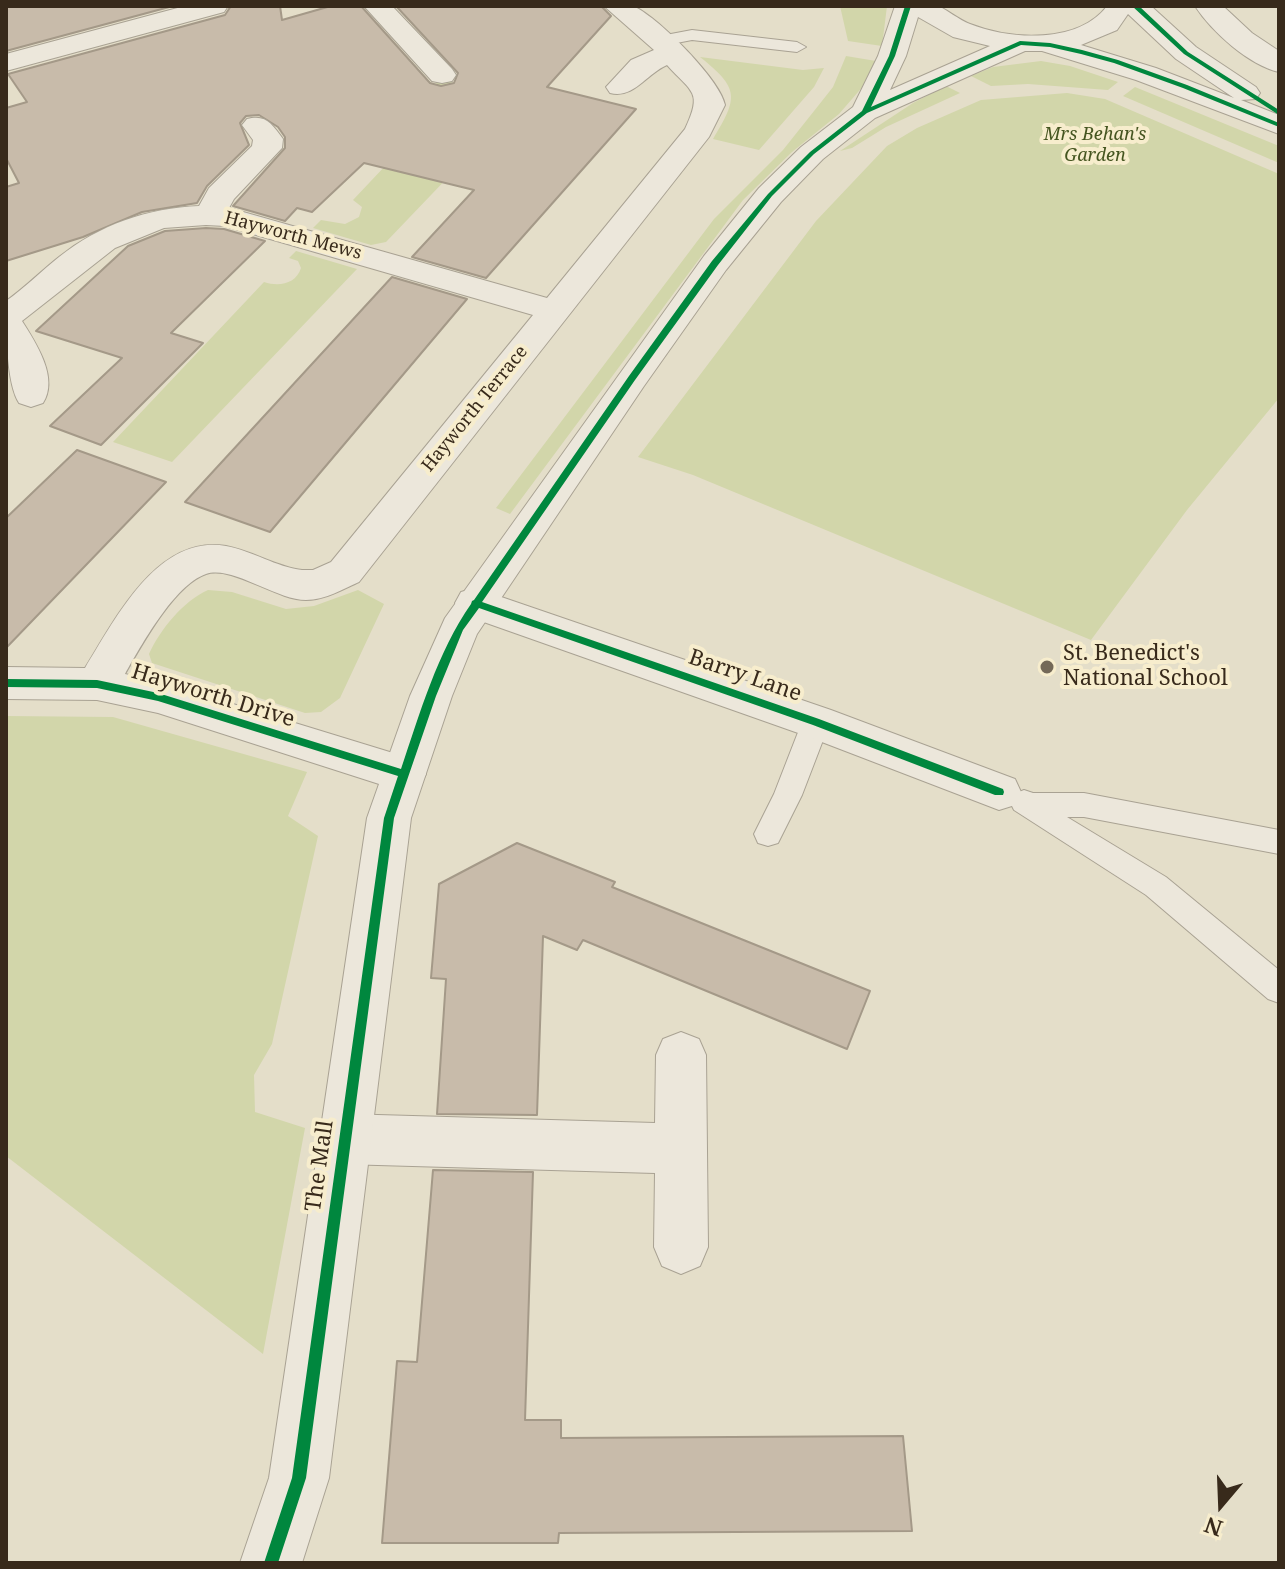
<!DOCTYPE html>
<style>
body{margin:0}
#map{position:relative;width:1285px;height:1569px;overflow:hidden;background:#e4dec9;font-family:"Noto Serif",serif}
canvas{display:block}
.frame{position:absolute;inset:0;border:8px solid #382a1b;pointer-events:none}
.north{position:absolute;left:1181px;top:1465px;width:80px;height:80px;-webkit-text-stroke:6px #f7edcd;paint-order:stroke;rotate:199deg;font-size:22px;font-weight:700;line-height:32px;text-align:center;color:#382a1b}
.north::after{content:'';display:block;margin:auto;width:28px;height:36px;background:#382a1b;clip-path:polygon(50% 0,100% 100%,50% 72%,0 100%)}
</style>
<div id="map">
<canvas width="1285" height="1569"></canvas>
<div class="frame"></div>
<div class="north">N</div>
</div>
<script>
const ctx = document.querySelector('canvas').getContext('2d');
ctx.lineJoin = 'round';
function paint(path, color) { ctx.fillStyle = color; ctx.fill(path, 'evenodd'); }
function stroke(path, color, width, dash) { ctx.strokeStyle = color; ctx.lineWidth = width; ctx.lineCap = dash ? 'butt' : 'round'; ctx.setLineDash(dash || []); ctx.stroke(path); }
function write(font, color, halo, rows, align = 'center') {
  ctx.font = font + ' "Noto Serif",serif'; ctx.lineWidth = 8; ctx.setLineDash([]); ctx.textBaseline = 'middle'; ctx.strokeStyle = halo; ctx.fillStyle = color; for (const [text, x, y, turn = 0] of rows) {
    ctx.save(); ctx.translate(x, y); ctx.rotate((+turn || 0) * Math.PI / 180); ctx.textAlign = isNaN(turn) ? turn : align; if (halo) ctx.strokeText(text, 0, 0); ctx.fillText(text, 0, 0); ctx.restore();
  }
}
paint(new Path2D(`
 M 840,6 L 887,6 L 882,46 L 848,41 Z
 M 846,56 L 876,61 L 865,84 L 839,114 L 792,152 L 743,200 L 510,514 L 496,508 L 714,219 L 783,150 L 818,106 L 833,87 Z
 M 700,57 L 803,70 L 824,68 L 814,87 L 759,150 L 713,139 C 739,97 739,88 700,57 Z
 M 1041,61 L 1070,66 L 1118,82 L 1108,90 L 1028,84 L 991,86 L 971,76 L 993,67 Z
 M 451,78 L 452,85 L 521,101 L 386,242 L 371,245 L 313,228 L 321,220 L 345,224 L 359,217 L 362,207 L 353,200 L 420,129 L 391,100 Z
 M 946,86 L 960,93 L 886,127 L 852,148 L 840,151 L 913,103 Z
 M 1135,87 L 1279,146 L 1279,163 L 1123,96 Z
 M 1067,93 L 1105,99 L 1279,174 L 1279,398 L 1187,510 L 1091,640 L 693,475 L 638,457 L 816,221 L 887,146 L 917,128 L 981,100 Z
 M 296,251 L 357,269 L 172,462 L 113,442 L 264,282 C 279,287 296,284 301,268 L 298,261 L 289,258 Z
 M 208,590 L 232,592 L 286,609 L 314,606 L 358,590 L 384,604 L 340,698 L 321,712 L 305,713 L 152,663 L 149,654 C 160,630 183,601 208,590 Z
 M 6,716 L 113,717 L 307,772 L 288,816 L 318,836 L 272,1044 L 254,1075 L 255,1112 L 305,1128 L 263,1354 L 6,1156 Z`), '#d2d6aa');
const building = new Path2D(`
 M 6,6 L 173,6 L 6,51 Z
 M 231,6 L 280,6 L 282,20 L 331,6 L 361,6 L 430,83 L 441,86 L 454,83 L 458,73 L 396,6 L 601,6 L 611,16 L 547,87 L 636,109 L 486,278 L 412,257 L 474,190 L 364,163 L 312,212 L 297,208 L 285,221 L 233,206 L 285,148 L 285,137 L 278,127 L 259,115 L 246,116 L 240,123 L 249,145 L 207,186 L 197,203 L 142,212 L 83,237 L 6,261 L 6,187 L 19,183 L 6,158 L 6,108 L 27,102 L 8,74 L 225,15 Z
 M 206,228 L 224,229 L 265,241 L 171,333 L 203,343 L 101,445 L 50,426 L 122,358 L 36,331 L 128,246 L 165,231 Z
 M 392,277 L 467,299 L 270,532 L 185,502 Z
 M 77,450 L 166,482 L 6,648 L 6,518 Z
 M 517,843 L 615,882 L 612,887 L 870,991 L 847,1049 L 583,940 L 577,950 L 543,936 L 537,1115 L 437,1114 L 446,979 L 431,978 L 439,884 Z
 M 433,1170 L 533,1172 L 525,1420 L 561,1420 L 561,1438 L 903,1436 L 912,1531 L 559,1533 L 558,1543 L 382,1543 L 397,1361 L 417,1362 Z`);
paint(building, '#c8bbaa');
stroke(building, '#a49988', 2);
const service = new Path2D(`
 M 692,30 L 797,42 L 806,47 L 797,52 L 692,40 L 661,46 L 652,41 L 655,37 Z
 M 816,711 L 826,714 L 830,722 L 802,795 L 778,843 L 768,846 L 758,843 L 754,834 L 774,794 L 802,722 L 806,714 Z
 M 1024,790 L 1033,793 L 1084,793 L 1279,830 L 1279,854 L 1084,817 L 1067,817 L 1166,877 L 1279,970 L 1279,1003 L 1268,999 L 1146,895 L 1014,810 L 1010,802 L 1014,794 Z`);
const minor = new Path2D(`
 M 185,6 L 228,6 L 224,12 L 6,71 L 6,54 Z
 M 364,6 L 392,6 L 452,69 L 456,75 L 452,81 L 442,83 L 432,81 Z
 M 604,6 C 613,6 627,3 635,7 C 660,19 720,80 725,105 L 709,137 L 359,582 C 343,589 325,600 306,600 C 276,600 232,565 206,574 C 174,585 141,646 125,674 L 158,681 L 419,761 L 426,774 L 419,787 L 404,792 L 158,713 L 97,700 L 6,699 L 6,667 L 85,668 C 115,620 157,534 226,546 C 253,551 276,567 302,570 L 313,570 L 331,562 L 533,315 L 225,226 L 206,225 L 164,228 L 115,248 L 22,321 C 36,343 59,378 43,403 L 31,407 L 19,403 C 6,383 6,326 6,301 C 25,288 41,271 59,257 C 99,225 148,208 199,206 L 209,188 L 252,146 L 253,140 L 242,125 L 247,119 C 266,114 272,124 283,139 L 282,148 L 234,199 L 229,208 L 547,298 L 685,129 C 703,91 692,93 667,65 C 646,74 634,99 610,93 L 606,87 L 631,60 L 654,50 Z
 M 1195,6 L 1223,6 L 1252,33 L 1279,51 L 1279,72 C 1249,65 1212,32 1195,6 Z
 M 475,588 L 831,710 L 1015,779 L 1021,792 L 1015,805 L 999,810 L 801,734 L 461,614 L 455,603 L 461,592 Z
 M 681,1032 L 699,1039 L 706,1055 L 708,1247 L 700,1266 L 681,1274 L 662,1266 L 654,1247 L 655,1173 L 343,1164 L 325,1157 L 317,1139 L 325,1121 L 343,1114 L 655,1123 L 656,1055 L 663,1039 Z`);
const tertiary = new Path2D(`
 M 895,6 C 907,6 927,2 938,6 C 946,9 959,20 970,24 C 1011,40 1078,44 1107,6 L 1151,6 L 1196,47 L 1256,87 L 1260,93 L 1256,99 L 1241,100 L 1279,115 L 1279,134 L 1136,80 L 1042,51 L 1025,51 L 875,118 L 823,159 L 781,202 L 726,270 L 644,386 L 477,634 L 452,696 L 411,818 L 329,1478 L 302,1563 L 240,1563 L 269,1478 L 367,818 L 410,696 L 445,618 L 704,256 L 759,188 L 801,147 L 853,107 L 878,56 ZM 1128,14 L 1176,59 L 1234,98 L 1156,68 L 1081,45 L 1117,30 ZM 918,17 L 953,37 L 990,46 L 890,90 L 906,56 Z`);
stroke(service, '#a9a293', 2);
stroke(minor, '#a9a293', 2);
stroke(tertiary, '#a9a293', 2);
paint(service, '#ece7db');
paint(minor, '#ece7db');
paint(tertiary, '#ece7db');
paint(new Path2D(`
 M 905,6 L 911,6 L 895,56 L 871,107 L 1020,41 L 1050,43 L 1082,50 L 1118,60 L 1187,85 L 1279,123 L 1279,127 L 1183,88 L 1114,63 L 1081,54 L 1050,47 L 1021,45 L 867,113 L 814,154 L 772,196 L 718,265 L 635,380 L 482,602 L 819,719 L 1003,789 L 1004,792 L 1003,795 L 995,795 L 813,725 L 479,608 L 463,630 L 436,696 L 394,818 L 306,1478 L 278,1563 L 264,1563 L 292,1478 L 384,818 L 398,776 L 158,701 L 97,688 L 6,687 L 6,679 L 97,680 L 158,693 L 401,769 C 420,713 437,653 471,604 L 472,601 L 474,600 L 629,376 L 712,261 L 768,194 L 810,152 L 862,111 L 889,56 Z
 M 1132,6 L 1139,6 L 1188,52 L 1279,110 L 1279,115 L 1184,54 Z`), '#00873e');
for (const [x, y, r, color] of [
 [1047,667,8,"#746958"]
]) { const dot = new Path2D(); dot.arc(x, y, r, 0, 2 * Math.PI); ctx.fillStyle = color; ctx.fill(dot); stroke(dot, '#f7edcd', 3); }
write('italic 18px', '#455520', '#f7edcd', [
 ["Mrs Behan's",1095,135],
 ["Garden",1095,156]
]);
write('18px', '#382a1b', '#f7edcd', [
 ["Hayworth Mews",293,236,15],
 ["Hayworth Terrace",475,409,-51]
]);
write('22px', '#382a1b', '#f7edcd', [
 ["St. Benedict's",1063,654],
 ["National School",1063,679]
], 'left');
write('22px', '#382a1b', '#f7edcd', [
 ["Barry Lane",745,676,19],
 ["Hayworth Drive",213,696,17],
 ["The Mall",320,1166,-82]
]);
</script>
